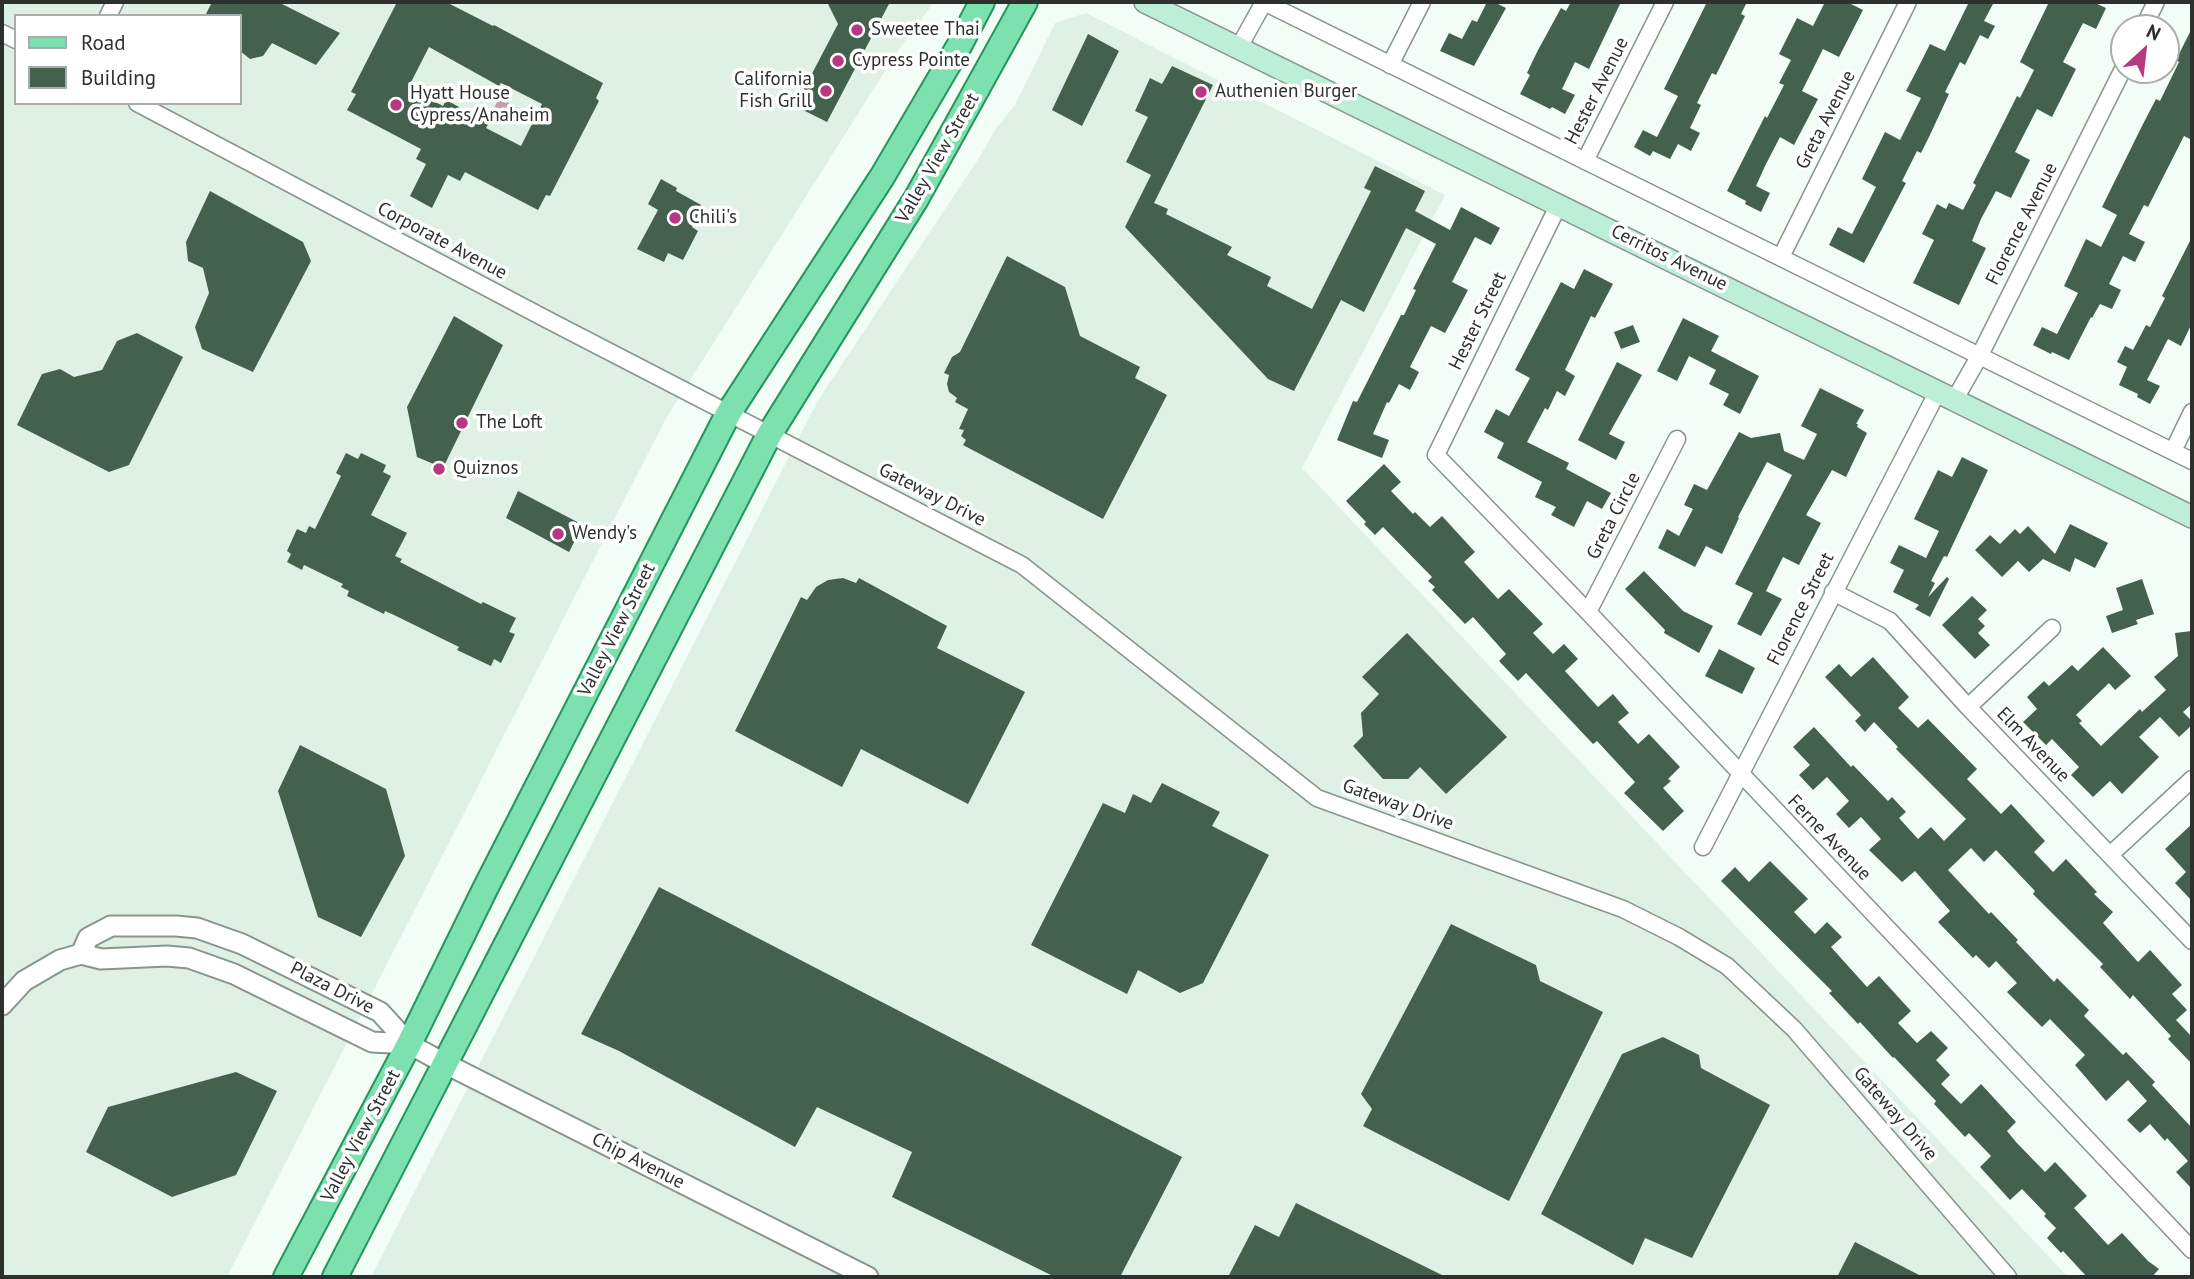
<!DOCTYPE html>
<style>
body{margin:0}
#map{position:relative;width:2194px;height:1279px;overflow:hidden;background:#f1fdf5;font-family:"PT Sans",sans-serif}
canvas{display:block}
.frame{position:absolute;inset:0;border:4px solid #2d312e;pointer-events:none}
.legend{position:absolute;left:14px;top:14px;width:228px;height:91px;box-sizing:border-box;background:#fff;border:2px solid #abadab;margin:0;padding:9px 12px;list-style:none;font-size:21px;color:#2d312e}
.legend li{display:flex;align-items:center;gap:14px;height:35px}
.legend b{width:35px;border:2px solid #abadab}
.north{position:absolute;left:2110px;top:14px;width:70px;height:70px;box-sizing:border-box;background:#fff;border:2px solid #abadab;border-radius:50%;rotate:27deg;font-size:19px;font-weight:700;line-height:28px;text-align:center;color:#2d312e}
.north::after{content:'';display:block;margin:auto;width:24px;height:32px;background:#b73781;clip-path:polygon(50% 0,100% 100%,50% 72%,0 100%)}
</style>
<div id="map">
<canvas width="2194" height="1279"></canvas>
<div class="frame"></div>
<ul class="legend">
<li><b style="height:9px;background:#7ce0af"></b>Road</li>
<li><b style="height:19px;background:#43614d"></b>Building</li>
</ul>
<div class="north">N</div>
</div>
<script>
const ctx = document.querySelector('canvas').getContext('2d');
ctx.lineJoin = 'round';
function paint(path, color) { ctx.fillStyle = color; ctx.fill(path, 'evenodd'); }
function stroke(path, color, width, dash) { ctx.strokeStyle = color; ctx.lineWidth = width; ctx.lineCap = dash ? 'butt' : 'round'; ctx.setLineDash(dash || []); ctx.stroke(path); }
function write(font, color, halo, rows, align = 'center') {
  ctx.font = font + ' "PT Sans",sans-serif'; ctx.lineWidth = 7; ctx.setLineDash([]); ctx.textBaseline = 'middle'; ctx.strokeStyle = halo; ctx.fillStyle = color; for (const [text, x, y, turn = 0] of rows) {
    ctx.save(); ctx.translate(x, y); ctx.rotate((+turn || 0) * Math.PI / 180); ctx.textAlign = isNaN(turn) ? turn : align; if (halo) ctx.strokeText(text, 0, 0); ctx.fillText(text, 0, 0); ctx.restore();
  }
}
paint(new Path2D(`
 M 2,2 L 934,2 L 895,55 L 665,420 L 227,1277 L 2,1277 ZM 16,16 L 240,16 L 240,103 L 16,103 Z
 M 1086,13 L 1445,195 L 1302,468 L 2068,1277 L 371,1277 L 817,402 L 979,158 L 995,130 L 1015,105 L 1055,23 Z`), '#def1e4');
paint(new Path2D(`
 M 499,98 L 520,109 L 522,112 L 517,122 L 501,114 L 498,115 L 492,112 Z`), '#c29eae');
paint(new Path2D(`
 M 212,2 L 278,2 L 340,33 L 316,65 L 272,43 L 263,56 L 250,59 L 240,51 L 240,16 L 205,16 Z
 M 397,2 L 446,2 L 493,26 L 494,25 L 603,83 L 596,98 L 599,101 L 550,196 L 546,195 L 538,210 L 465,172 L 460,181 L 448,175 L 432,208 L 410,196 L 426,164 L 416,159 L 421,149 L 347,110 L 356,94 L 351,92 ZM 429,47 L 499,86 L 501,83 L 542,104 L 521,146 L 486,128 L 489,123 L 446,100 L 443,106 L 408,88 Z
 M 827,2 L 890,2 L 827,122 L 795,106 L 838,24 Z
 M 1487,2 L 1494,2 L 1506,8 L 1474,66 L 1440,51 L 1449,33 L 1462,39 L 1472,20 L 1477,22 Z
 M 1571,2 L 1621,2 L 1589,69 L 1575,62 L 1562,89 L 1575,95 L 1565,114 L 1552,107 L 1550,109 L 1520,94 L 1530,75 L 1527,73 L 1537,52 L 1561,8 L 1566,11 Z
 M 1707,2 L 1747,2 L 1741,14 L 1745,16 L 1716,75 L 1712,73 L 1697,103 L 1701,105 L 1690,128 L 1700,133 L 1691,151 L 1678,144 L 1670,159 L 1653,151 L 1650,156 L 1634,147 L 1643,130 L 1657,137 L 1678,96 L 1664,89 Z
 M 1825,2 L 1847,2 L 1863,10 L 1839,57 L 1823,49 L 1802,91 L 1818,99 L 1794,145 L 1780,137 L 1765,166 L 1756,186 L 1770,193 L 1761,212 L 1745,204 L 1746,201 L 1727,191 L 1765,116 L 1767,118 L 1784,85 L 1779,83 L 1791,60 L 1779,54 L 1797,18 L 1813,26 Z
 M 1969,2 L 1994,2 L 1984,21 L 1995,26 L 1988,39 L 1980,35 L 1965,65 L 1960,62 L 1945,92 L 1949,94 L 1929,137 L 1921,153 L 1917,151 L 1902,181 L 1906,183 L 1864,263 L 1829,245 L 1838,227 L 1852,234 L 1876,187 L 1862,179 L 1885,132 L 1900,140 L 1921,98 L 1906,91 L 1920,64 L 1930,44 L 1945,51 Z
 M 2049,2 L 2093,2 L 2106,8 L 2096,29 L 2083,23 L 2063,62 L 2076,69 L 2052,117 L 2037,109 L 2015,152 L 2030,160 L 2011,198 L 1996,191 L 1981,219 L 1972,241 L 1986,248 L 1959,305 L 1913,283 L 1934,240 L 1922,234 L 1937,204 L 1946,209 L 1949,203 L 1963,210 L 1976,185 L 1973,183 L 2005,120 L 2017,96 L 2020,98 L 2034,70 L 2020,62 Z
 M 2192,28 L 2192,140 L 2184,136 L 2148,207 L 2144,205 L 2129,234 L 2145,242 L 2135,262 L 2123,256 L 2109,284 L 2121,290 L 2112,309 L 2100,304 L 2092,318 L 2091,317 L 2069,360 L 2052,352 L 2051,354 L 2033,345 L 2042,327 L 2057,334 L 2078,293 L 2064,286 L 2078,256 L 2086,239 L 2101,247 L 2117,215 L 2102,207 L 2142,126 L 2156,99 L 2160,101 L 2179,62 L 2176,60 Z
 M 1088,34 L 1119,51 L 1082,126 L 1052,110 Z
 M 1172,66 L 1213,85 L 1154,203 L 1168,209 L 1166,214 L 1232,247 L 1227,255 L 1271,277 L 1267,286 L 1312,309 L 1371,191 L 1364,188 L 1375,166 L 1425,191 L 1415,211 L 1450,230 L 1461,207 L 1500,228 L 1491,245 L 1475,237 L 1452,282 L 1468,290 L 1457,311 L 1445,333 L 1431,326 L 1410,367 L 1419,372 L 1410,390 L 1399,384 L 1389,403 L 1387,402 L 1373,434 L 1389,440 L 1382,458 L 1337,440 L 1353,401 L 1357,402 L 1401,315 L 1404,315 L 1416,290 L 1413,289 L 1436,244 L 1406,228 L 1364,312 L 1341,300 L 1294,391 L 1268,379 L 1125,227 L 1151,175 L 1126,162 L 1148,117 L 1135,111 L 1150,78 L 1162,84 Z
 M 661,179 L 677,188 L 676,191 L 703,206 L 692,227 L 698,231 L 683,260 L 668,253 L 664,262 L 637,249 L 658,210 L 648,204 Z
 M 210,191 L 303,242 L 311,261 L 253,372 L 202,349 L 195,327 L 209,293 L 203,268 L 188,261 L 186,242 Z
 M 2192,237 L 2192,323 L 2181,346 L 2168,339 L 2147,380 L 2160,386 L 2150,404 L 2137,397 L 2138,394 L 2119,385 L 2127,367 L 2117,362 L 2125,346 L 2133,350 L 2146,325 L 2150,327 L 2165,298 L 2162,296 Z
 M 1007,256 L 1065,287 L 1080,336 L 1140,367 L 1135,378 L 1167,395 L 1103,519 L 963,445 L 966,440 L 961,436 L 964,430 L 959,429 L 968,409 L 955,402 L 957,398 L 949,392 L 947,384 L 949,375 L 944,373 L 952,357 L 960,352 Z
 M 1584,269 L 1613,284 L 1595,318 L 1591,316 L 1565,370 L 1575,376 L 1565,396 L 1557,391 L 1548,410 L 1545,408 L 1527,442 L 1569,463 L 1566,469 L 1611,493 L 1602,509 L 1587,501 L 1574,527 L 1551,515 L 1556,507 L 1535,497 L 1542,482 L 1497,458 L 1504,443 L 1484,432 L 1496,409 L 1509,416 L 1530,378 L 1515,370 L 1561,282 L 1574,289 Z
 M 454,316 L 503,345 L 443,468 L 417,457 L 407,407 Z
 M 1683,318 L 1719,336 L 1711,351 L 1759,376 L 1740,414 L 1723,405 L 1729,394 L 1709,384 L 1716,370 L 1689,356 L 1677,381 L 1657,371 Z
 M 1633,325 L 1640,342 L 1621,349 L 1614,332 Z
 M 137,333 L 183,357 L 129,465 L 109,472 L 17,425 L 42,374 L 60,369 L 74,377 L 102,370 L 117,341 Z
 M 1617,362 L 1642,375 L 1609,434 L 1625,442 L 1616,460 L 1578,440 Z
 M 1820,388 L 1864,410 L 1856,424 L 1858,424 L 1857,427 L 1867,433 L 1846,477 L 1832,470 L 1806,515 L 1821,523 L 1799,565 L 1783,557 L 1766,591 L 1782,599 L 1761,636 L 1737,624 L 1753,593 L 1735,584 L 1792,475 L 1767,462 L 1738,517 L 1739,518 L 1722,554 L 1706,546 L 1695,567 L 1658,548 L 1667,529 L 1679,536 L 1693,509 L 1684,505 L 1694,484 L 1707,490 L 1739,432 L 1751,438 L 1780,433 L 1784,451 L 1804,460 L 1817,434 L 1801,426 Z
 M 346,453 L 358,459 L 361,453 L 386,465 L 383,472 L 391,476 L 371,515 L 407,533 L 395,556 L 402,559 L 400,562 L 481,604 L 483,602 L 516,618 L 509,632 L 515,634 L 501,663 L 494,659 L 491,666 L 457,650 L 459,647 L 394,615 L 385,611 L 384,614 L 347,596 L 349,591 L 341,587 L 343,584 L 304,565 L 302,570 L 287,562 L 291,554 L 287,551 L 297,529 L 306,533 L 309,526 L 315,529 L 341,476 L 336,473 Z
 M 1962,457 L 1988,470 L 1947,557 L 1944,556 L 1931,581 L 1935,583 L 1928,597 L 1947,577 L 1949,579 L 1930,617 L 1915,609 L 1919,605 L 1893,592 L 1904,570 L 1890,563 L 1899,545 L 1926,558 L 1939,531 L 1914,519 L 1938,470 L 1952,477 Z
 M 1384,464 L 1401,482 L 1391,491 L 1413,514 L 1415,512 L 1430,527 L 1442,516 L 1475,552 L 1464,562 L 1498,599 L 1509,589 L 1543,624 L 1533,633 L 1553,654 L 1564,644 L 1578,659 L 1565,671 L 1598,707 L 1613,694 L 1629,713 L 1618,722 L 1638,744 L 1649,734 L 1680,767 L 1668,779 L 1671,781 L 1663,788 L 1684,811 L 1663,831 L 1624,793 L 1635,782 L 1597,741 L 1593,744 L 1526,673 L 1518,681 L 1499,661 L 1506,654 L 1473,617 L 1465,624 L 1432,590 L 1435,587 L 1428,581 L 1432,577 L 1383,527 L 1375,535 L 1364,524 L 1366,522 L 1346,501 Z
 M 518,491 L 583,525 L 569,552 L 506,518 Z
 M 2070,524 L 2108,543 L 2095,568 L 2075,558 L 2070,572 L 2043,559 L 2029,572 L 2018,561 L 2002,577 L 1975,550 L 1990,535 L 2000,544 L 2015,529 L 2020,534 L 2028,526 L 2055,554 Z
 M 1644,571 L 1683,611 L 1713,626 L 1699,653 L 1664,633 L 1665,630 L 1625,589 Z
 M 843,578 L 856,583 L 859,578 L 947,626 L 937,648 L 1025,692 L 968,804 L 861,749 L 842,787 L 735,731 L 801,597 L 807,600 L 816,587 L 828,580 Z
 M 2142,579 L 2154,614 L 2136,620 L 2138,624 L 2112,633 L 2106,616 L 2123,610 L 2116,588 Z
 M 1972,596 L 1987,610 L 1978,619 L 1985,626 L 1978,633 L 1990,645 L 1975,659 L 1942,625 Z
 M 2192,631 L 2192,704 L 2183,712 L 2192,721 L 2192,725 L 2179,737 L 2160,717 L 2139,737 L 2159,757 L 2122,794 L 2110,781 L 2093,797 L 2071,775 L 2079,767 L 2052,739 L 2046,745 L 2023,722 L 2037,709 L 2027,697 L 2044,681 L 2049,686 L 2072,665 L 2078,671 L 2103,647 L 2131,676 L 2115,690 L 2109,683 L 2076,715 L 2082,721 L 2079,723 L 2101,746 L 2140,709 L 2142,712 L 2166,690 L 2154,677 L 2178,656 L 2175,633 Z
 M 1407,633 L 1507,737 L 1446,794 L 1420,767 L 1408,779 L 1383,779 L 1353,746 L 1363,736 L 1361,713 L 1379,694 L 1362,677 Z
 M 1719,649 L 1755,668 L 1742,694 L 1705,676 Z
 M 1873,657 L 1909,697 L 1898,708 L 1918,728 L 1928,719 L 1977,769 L 1967,779 L 2001,814 L 2011,804 L 2045,841 L 2034,852 L 2053,872 L 2066,859 L 2097,892 L 2094,894 L 2113,912 L 2103,923 L 2138,962 L 2150,950 L 2182,985 L 2172,994 L 2187,1010 L 2176,1020 L 2192,1037 L 2192,1064 L 2168,1039 L 2171,1036 L 2133,995 L 2130,999 L 2100,967 L 2103,964 L 2033,894 L 2035,891 L 1996,850 L 1984,862 L 1971,848 L 1948,870 L 1989,914 L 1991,912 L 2018,940 L 2016,942 L 2054,982 L 2057,978 L 2089,1010 L 2084,1016 L 2123,1055 L 2126,1052 L 2155,1082 L 2152,1085 L 2192,1128 L 2192,1189 L 2176,1172 L 2188,1161 L 2167,1138 L 2165,1141 L 2150,1124 L 2140,1133 L 2127,1120 L 2147,1101 L 2128,1080 L 2106,1101 L 2075,1065 L 2085,1055 L 2050,1019 L 2042,1027 L 2007,992 L 2017,983 L 1996,961 L 1989,968 L 1976,955 L 1973,958 L 1938,922 L 1950,911 L 1915,871 L 1902,882 L 1869,850 L 1881,839 L 1861,817 L 1849,828 L 1836,814 L 1849,801 L 1827,777 L 1813,790 L 1799,775 L 1810,765 L 1793,747 L 1814,727 L 1851,767 L 1853,765 L 1888,801 L 1892,797 L 1906,812 L 1899,818 L 1918,839 L 1931,827 L 1944,841 L 1966,819 L 1896,749 L 1898,747 L 1874,722 L 1865,732 L 1855,721 L 1861,715 L 1825,677 L 1839,664 L 1851,677 Z
 M 300,745 L 386,789 L 405,856 L 361,937 L 318,917 L 278,791 Z
 M 1162,783 L 1220,812 L 1212,826 L 1269,855 L 1203,983 L 1180,993 L 1138,970 L 1127,994 L 1031,945 L 1103,803 L 1125,813 L 1133,794 L 1151,803 Z
 M 2192,824 L 2192,901 L 2175,883 L 2186,872 L 2165,849 Z
 M 1770,861 L 1808,899 L 1794,912 L 1815,934 L 1827,922 L 1842,937 L 1831,947 L 1867,987 L 1879,976 L 1911,1011 L 1898,1023 L 1917,1043 L 1931,1031 L 1948,1048 L 1936,1060 L 1950,1075 L 1941,1084 L 1961,1104 L 1981,1084 L 2016,1122 L 2007,1131 L 2016,1142 L 2045,1172 L 2055,1162 L 2087,1196 L 2074,1208 L 2108,1245 L 2122,1233 L 2148,1261 L 2159,1269 L 2152,1277 L 2087,1277 L 2063,1251 L 2061,1253 L 2047,1238 L 2056,1228 L 2044,1216 L 2046,1214 L 2022,1189 L 2010,1200 L 1980,1167 L 1991,1156 L 1969,1133 L 1965,1137 L 1934,1104 L 1936,1101 L 1894,1057 L 1893,1058 L 1860,1022 L 1858,1024 L 1829,993 L 1832,991 L 1721,881 L 1735,867 L 1749,882 Z
 M 659,887 L 1182,1157 L 1120,1277 L 1055,1277 L 892,1197 L 912,1152 L 817,1107 L 795,1147 L 619,1051 L 581,1034 Z
 M 1451,924 L 1536,965 L 1540,981 L 1603,1012 L 1509,1201 L 1363,1126 L 1372,1109 L 1361,1094 Z
 M 1663,1037 L 1699,1055 L 1701,1068 L 1770,1105 L 1692,1258 L 1645,1238 L 1633,1265 L 1541,1214 L 1622,1054 Z
 M 236,1072 L 277,1091 L 236,1175 L 172,1197 L 86,1152 L 108,1107 Z
 M 1296,1203 L 1446,1277 L 1228,1277 L 1255,1225 L 1279,1237 Z
 M 1855,1242 L 1923,1277 L 1837,1277 Z`), '#43614d');
const minor = new Path2D(`
 M 108,16 L 115,2
 M 2143,28 L 2156,2
 M 2,33 L 16,40
 M 1239,47 L 1264,2 L 2192,461
 M 1390,65 L 1422,2
 M 137,103 L 548,320 L 1022,565 L 1317,798 L 1623,909 L 1679,937 L 1727,966 L 1794,1029 L 2008,1277
 M 1585,161 L 1665,2
 M 1559,204 L 1436,455 L 1588,612 L 2192,1250
 M 1781,257 L 1908,2
 M 1955,399 L 1980,355 L 2124,67
 M 2173,451 L 2192,412
 M 1833,592 L 1890,621 L 1968,707 L 2192,941
 M 1588,612 L 1677,439
 M 1968,707 L 2052,628
 M 1703,847 L 1938,391
 M 2110,855 L 2192,779`);
const tertiary = new Path2D(`
 M 81,954 L 88,938 L 111,926 L 176,926 L 197,928 L 242,944 L 380,1012 L 409,1044 L 444,1063 L 868,1277
 M 2,1005 L 24,981 L 60,960 L 81,954 L 101,959 L 167,956 L 189,958 L 234,974 L 372,1042 L 409,1044`);
const secondary = new Path2D(`
 M 1145,2 L 2192,517`);
const primary = new Path2D(`
 M 286,1277 L 409,1044 L 486,887 L 728,414 L 882,177 L 959,46 L 982,2
 M 335,1277 L 769,435 L 916,199 L 1025,2`);
stroke(minor, '#89948d', 19);
stroke(tertiary, '#89948d', 23);
stroke(secondary, '#89948d', 24);
stroke(primary, '#27955f', 28);
stroke(minor, '#fff', 16);
stroke(tertiary, '#fff', 19);
stroke(secondary, '#bdefd7', 21);
stroke(primary, '#7ce0af', 24);
for (const [x, y, r, color] of [
 [857,30,7,"#b73781"],
 [838,61,7,"#b73781"],
 [826,91,7,"#b73781"],
 [1201,92,7,"#b73781"],
 [396,105,7,"#b73781"],
 [675,218,7,"#b73781"],
 [462,423,7,"#b73781"],
 [439,469,7,"#b73781"],
 [558,534,7,"#b73781"]
]) { const dot = new Path2D(); dot.arc(x, y, r, 0, 2 * Math.PI); ctx.fillStyle = color; ctx.fill(dot); stroke(dot, '#fff', 2.5); }
write('19px', '#2d312e', '#fff', [
 ["Sweetee Thai",871,30],
 ["Cypress Pointe",852,61],
 ["California",812,80,"right"],
 ["Fish Grill",812,102,"right"],
 ["Authenien Burger",1215,92],
 ["Hyatt House",410,94],
 ["Cypress/Anaheim",410,116],
 ["Chili's",689,218],
 ["The Loft",476,423],
 ["Quiznos",453,469],
 ["Wendy's",572,534]
], 'left');
write('19px', '#2d312e', '#fff', [
 ["Hester Avenue",1597,91,-63],
 ["Greta Avenue",1826,120,-63],
 ["Valley View Street",938,158,-60],
 ["Florence Avenue",2022,224,-63],
 ["Corporate Avenue",442,241,28],
 ["Cerritos Avenue",1669,258,26],
 ["Hester Street",1478,321,-64],
 ["Gateway Drive",932,495,27],
 ["Greta Circle",1614,516,-63],
 ["Florence Street",1801,609,-63],
 ["Valley View Street",617,630,-63],
 ["Elm Avenue",2033,745,46],
 ["Gateway Drive",1398,805,20],
 ["Ferne Avenue",1829,838,46],
 ["Plaza Drive",332,988,27],
 ["Gateway Drive",1895,1114,49],
 ["Valley View Street",361,1136,-62],
 ["Chip Avenue",638,1161,27]
]);
</script>
